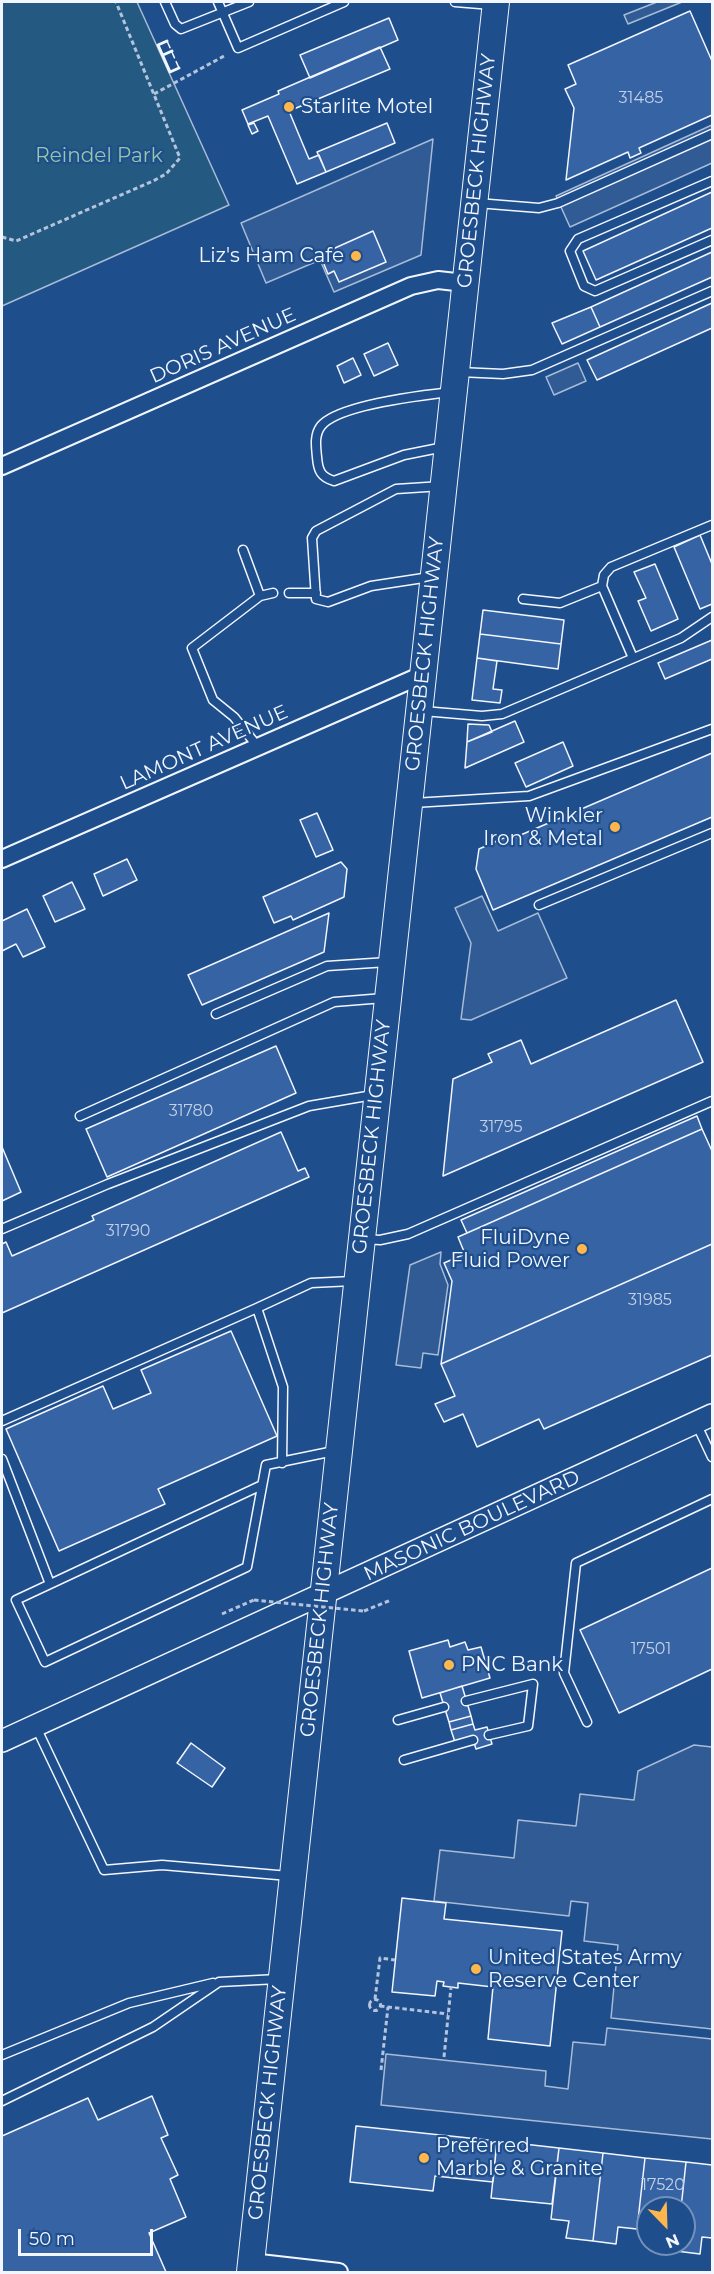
<!DOCTYPE html>
<style>
body{margin:0}
#map{position:relative;width:714px;height:2274px;overflow:hidden;background:#1f4e8c;font-family:Montserrat,sans-serif}
canvas{display:block}
.frame{position:absolute;inset:0;border:3px solid #f2f6ff;pointer-events:none}
.north{position:absolute;left:636px;top:2196px;width:60px;height:60px;box-sizing:border-box;background:#1f4e8c;border:2px solid #7391ba;border-radius:50%;rotate:157deg;font-size:16px;font-weight:700;line-height:24px;text-align:center;color:#f2f6ff}
.north::after{content:'';display:block;margin:auto;width:21px;height:27px;background:#ffb74d;clip-path:polygon(50% 0,100% 100%,50% 72%,0 100%)}
.scale{position:absolute;left:18px;top:2229px;width:135px;height:27px;box-sizing:border-box;border:3px solid #f2f6ff;border-top:0;padding-left:8px;font-size:18px;line-height:21px;white-space:nowrap;color:#f2f6ff;-webkit-text-stroke:4px #1f4e8c;paint-order:stroke}
</style>
<div id="map">
<canvas width="714" height="2274"></canvas>
<div class="frame"></div>
<div class="north">N</div>
<div class="scale">50 m</div>
</div>
<script>
const ctx = document.querySelector('canvas').getContext('2d');
ctx.lineJoin = 'round';
function paint(path, color) { ctx.fillStyle = color; ctx.fill(path, 'evenodd'); }
function stroke(path, color, width, dash) { ctx.strokeStyle = color; ctx.lineWidth = width; ctx.lineCap = dash ? 'butt' : 'round'; ctx.setLineDash(dash || []); ctx.stroke(path); }
function write(font, color, halo, rows, align = 'center') {
  ctx.font = font + ' Montserrat,sans-serif'; ctx.lineWidth = 4.5; ctx.setLineDash([]); ctx.textBaseline = 'middle'; ctx.strokeStyle = halo; ctx.fillStyle = color; for (const [text, x, y, turn = 0] of rows) {
    ctx.save(); ctx.translate(x, y); ctx.rotate((+turn || 0) * Math.PI / 180); ctx.textAlign = isNaN(turn) ? turn : align; if (halo) ctx.strokeText(text, 0, 0); ctx.fillText(text, 0, 0); ctx.restore();
  }
}
const green = new Path2D(`
 M 2,2 L 137,2 L 229,205 L 2,306 Z`);
paint(green, '#245a82');
stroke(green, '#a8bbd7', 1.5);
const parking = new Path2D(`
 M 657,2 L 682,2 L 628,24 L 624,15 Z
 M 712,125 L 712,163 L 570,227 L 556,196 Z
 M 433,139 L 421,255 L 334,292 L 320,260 L 266,283 L 241,223 Z
 M 578,363 L 586,381 L 554,395 L 546,377 Z
 M 482,896 L 498,931 L 538,913 L 567,978 L 471,1020 L 461,1019 L 471,943 L 455,908 Z
 M 441,1252 L 440,1264 L 448,1285 L 438,1355 L 423,1353 L 421,1368 L 396,1365 L 410,1265 Z
 M 694,1745 L 712,1747 L 712,2029 L 611,2018 L 618,1945 L 584,1941 L 588,1903 L 571,1901 L 569,1916 L 434,1901 L 440,1850 L 514,1858 L 518,1820 L 576,1826 L 580,1794 L 634,1800 L 638,1771 Z
 M 607,2028 L 712,2039 L 712,2139 L 381,2105 L 386,2054 L 546,2071 L 545,2086 L 568,2089 L 573,2042 L 605,2045 Z`);
paint(parking, '#305b95');
stroke(parking, '#a8bbd7', 1.5);
const building = new Path2D(`
 M 690,11 L 712,61 L 712,115 L 639,148 L 641,153 L 630,158 L 628,152 L 566,180 L 574,108 L 565,89 L 576,84 L 568,65 Z
 M 389,18 L 398,40 L 310,78 L 300,55 Z
 M 380,47 L 390,69 L 289,111 L 309,159 L 319,155 L 326,172 L 297,184 L 268,116 L 248,124 L 242,110 L 279,94 L 278,91 Z
 M 254,123 L 258,131 L 252,134 L 248,125 Z
 M 387,123 L 395,143 L 326,172 L 317,152 Z
 M 712,192 L 712,228 L 596,280 L 583,251 Z
 M 373,231 L 386,262 L 339,282 L 334,271 L 328,274 L 323,262 L 329,260 L 326,252 Z
 M 712,252 L 712,277 L 600,327 L 591,307 Z
 M 712,303 L 712,328 L 597,380 L 587,360 Z
 M 591,307 L 600,327 L 562,344 L 552,323 Z
 M 388,343 L 398,365 L 374,376 L 364,354 Z
 M 353,358 L 361,375 L 344,383 L 337,366 Z
 M 700,535 L 712,564 L 712,604 L 700,609 L 674,547 Z
 M 655,564 L 678,619 L 651,631 L 638,601 L 646,598 L 634,572 Z
 M 483,610 L 564,620 L 561,644 L 480,634 Z
 M 480,634 L 561,644 L 558,669 L 477,658 Z
 M 712,640 L 712,659 L 665,679 L 658,663 Z
 M 477,658 L 497,661 L 493,689 L 502,690 L 500,703 L 472,700 Z
 M 515,721 L 524,742 L 465,768 L 467,742 Z
 M 468,724 L 489,725 L 492,732 L 467,742 Z
 M 563,742 L 573,766 L 526,787 L 515,763 Z
 M 712,753 L 712,817 L 493,910 L 476,869 L 479,849 L 508,836 L 509,840 Z
 M 317,813 L 333,850 L 316,857 L 300,820 Z
 M 127,859 L 137,880 L 103,896 L 94,874 Z
 M 341,862 L 347,869 L 344,897 L 293,920 L 291,916 L 274,923 L 263,897 Z
 M 72,882 L 85,909 L 55,922 L 43,896 Z
 M 27,909 L 45,947 L 23,957 L 16,944 L 2,951 L 2,921 Z
 M 329,913 L 324,952 L 202,1005 L 188,975 Z
 M 676,1000 L 703,1062 L 443,1176 L 453,1079 L 492,1062 L 488,1054 L 521,1040 L 531,1064 Z
 M 276,1046 L 296,1093 L 107,1177 L 86,1129 Z
 M 697,1116 L 702,1129 L 467,1233 L 461,1220 Z
 M 702,1129 L 712,1151 L 712,1244 L 441,1364 L 452,1281 L 444,1263 L 465,1254 L 458,1237 Z
 M 281,1132 L 298,1171 L 305,1168 L 309,1177 L 2,1313 L 2,1244 L 6,1242 L 12,1256 L 94,1220 L 92,1216 Z
 M 2,1147 L 21,1192 L 2,1201 Z
 M 712,1244 L 712,1355 L 544,1429 L 539,1419 L 477,1447 L 463,1414 L 444,1422 L 435,1404 L 455,1396 L 441,1364 Z
 M 231,1331 L 277,1436 L 158,1489 L 165,1504 L 59,1551 L 6,1429 L 103,1386 L 113,1409 L 151,1393 L 141,1370 Z
 M 712,1568 L 712,1669 L 619,1713 L 580,1630 Z
 M 448,1640 L 450,1647 L 465,1642 L 468,1650 L 481,1647 L 490,1678 L 422,1698 L 409,1651 Z
 M 462,1686 L 471,1716 L 449,1722 L 440,1693 Z
 M 471,1716 L 473,1724 L 451,1730 L 449,1722 Z
 M 473,1724 L 475,1730 L 487,1727 L 492,1744 L 476,1749 L 472,1736 L 455,1742 L 451,1730 Z
 M 191,1743 L 225,1768 L 212,1787 L 177,1763 Z
 M 402,1898 L 446,1903 L 444,1919 L 562,1931 L 550,2046 L 488,2039 L 493,1987 L 458,1983 L 458,1988 L 443,1986 L 444,1982 L 437,1981 L 435,1996 L 392,1992 Z
 M 152,2096 L 168,2135 L 161,2138 L 178,2175 L 170,2179 L 186,2217 L 149,2233 L 166,2272 L 2,2272 L 2,2136 L 88,2098 L 98,2120 Z
 M 356,2126 L 497,2141 L 493,2182 L 435,2176 L 433,2191 L 350,2182 Z
 M 497,2141 L 559,2148 L 552,2204 L 491,2198 Z
 M 559,2148 L 603,2153 L 593,2241 L 566,2238 L 569,2221 L 551,2219 Z
 M 603,2153 L 645,2158 L 637,2229 L 618,2227 L 616,2244 L 593,2241 Z
 M 645,2158 L 686,2162 L 681,2208 L 648,2208 L 648,2230 L 637,2229 Z
 M 686,2162 L 712,2165 L 712,2238 L 702,2237 L 700,2254 L 676,2251 L 677,2244 L 684,2244 L 684,2208 L 681,2208 Z
 M 649,2244 L 677,2244 L 676,2251 L 649,2248 Z`);
paint(building, '#3563a3');
stroke(building, '#f2f6ff', 1.5);
const service = new Path2D(`
 M 165,2 L 175,24 L 181,29 L 249,2
 M 218,2 L 238,48 L 344,2
 M 455,2 L 492,5
 M 712,181 L 578,239 L 570,251 L 584,286 L 595,291 L 712,240
 M 477,203 L 539,208 L 558,203 L 712,134
 M 459,372 L 503,374 L 532,370 L 712,291
 M 444,447 L 404,455 L 334,481 C 321,477 318,471 317,457 C 316,447 314,435 321,426 C 338,405 424,395 451,392
 M 243,550 L 260,596
 M 430,577 L 371,586 L 328,602 L 316,599 L 312,538 L 316,531 L 396,489 L 442,486
 M 289,593 L 316,593
 M 523,599 L 560,603 L 602,586
 M 633,658 L 602,586 L 604,575 L 611,567 L 712,525
 M 423,711 L 482,716 L 502,714 L 681,638 L 712,617
 M 258,747 L 234,717 L 213,700 L 192,648 L 260,596 L 273,593
 M 413,803 L 529,796 L 712,729
 M 539,905 L 712,833
 M 216,1014 L 327,966 L 388,962
 M 80,1116 L 334,1002 L 384,998
 M 2,1229 L 108,1184 L 309,1106 L 373,1095
 M 364,1239 L 380,1240 L 408,1234 L 712,1101
 M 2,1421 L 257,1308
 M 696,1423 L 712,1457
 M 2,1459 L 50,1584
 M 282,1463 L 283,1387 L 257,1308 L 311,1283 L 353,1281
 M 262,1485 L 16,1600 L 45,1662 L 247,1567 L 266,1465 L 334,1451
 M 466,1701 L 533,1684 L 528,1726 L 489,1735
 M 398,1720 L 444,1707
 M 587,1722 L 564,1673 L 576,1563 L 712,1499
 M 36,1727 L 104,1870 L 162,1865 L 289,1876
 M 404,1760 L 473,1740
 M 2,2055 L 129,2003 L 213,1983
 M 2,2101 L 153,2027 L 219,1982 L 278,1979`);
const minor = new Path2D(`
 M 2,466 L 411,286 L 438,280 L 465,283
 M 2,859 L 422,675
 M 251,2262 L 339,2272`);
const tertiary = new Path2D(`
 M 2,1741 L 712,1415`);
const primary = new Path2D(`
 M 250,2272 L 496,2`);
stroke(service, '#f2f6ff', 11);
stroke(minor, '#f2f6ff', 20);
stroke(tertiary, '#f2f6ff', 24);
stroke(primary, '#f2f6ff', 28);
stroke(new Path2D(`
 M 154,94 L 226,55
 M 2,237 L 16,241 L 153,181 L 166,174 L 180,158 L 116,2
 M 364,1611 L 391,1600
 M 222,1614 L 254,1600
 M 375,1999 L 380,1958 L 395,1960
 M369.5 2005a5.5 5.5 0 1 1 11 0a5.5 5.5 0 1 1-11 0Z
 M 380,2006 L 448,2014
 M 444,2057 L 451,1987
 M 381,2070 L 388,2007`), '#b3c4dc', 3, [4.5, 3]);
stroke(service, '#1f4e8c', 8);
stroke(minor, '#1f4e8c', 16);
stroke(tertiary, '#1f4e8c', 21);
stroke(primary, '#1f4e8c', 26);
stroke(new Path2D(`
 M 254,1600 L 364,1611`), '#b3c4dc', 3, [4.5, 3]);
stroke(new Path2D(`
 M 167,41 L 179,68`), '#f2f6ff', 1.5, [8, 3]);
stroke(new Path2D(`
 M 167,41 L 158,45 L 170,72 L 179,68
 M 163,55 L 172,51`), '#f2f6ff', 3);
for (const [x, y, r, color] of [
 [289,107,6,"#ffb74d"],
 [356,256,6,"#ffb74d"],
 [615,827,6,"#ffb74d"],
 [582,1249,6,"#ffb74d"],
 [449,1665,6,"#ffb74d"],
 [476,1969,6,"#ffb74d"],
 [424,2158,6,"#ffb74d"]
]) { const dot = new Path2D(); dot.arc(x, y, r, 0, 2 * Math.PI); ctx.fillStyle = color; ctx.fill(dot); stroke(dot, '#1f4e8c', 2); }
write('16px', '#c3d1e8', null, [
 ["31485",641,98],
 ["31780",191,1111],
 ["31795",501,1127],
 ["31790",128,1231],
 ["31985",650,1300],
 ["17501",651,1649],
 ["17520",663,2185]
]);
write('20px', '#f2f6ff', '#1f4e8c', [
 ["Starlite Motel",301,107],
 ["Liz's Ham Cafe",344,256,"right"],
 ["Winkler",603,816,"right"],
 ["Iron & Metal",603,839,"right"],
 ["FluiDyne",570,1238,"right"],
 ["Fluid Power",570,1261,"right"],
 ["PNC Bank",461,1665],
 ["United States Army",488,1958],
 ["Reserve Center",488,1981],
 ["Preferred",436,2146],
 ["Marble & Granite",436,2169]
], 'left');
write('20px', '#97c8a6', '#1f4e8c', [
 ["Reindel Park",99,156]
]);
write('20px', '#f2f6ff', '#1f4e8c', [
 ["GROESBECK HIGHWAY",477,171,-84],
 ["DORIS AVENUE",223,346,-24],
 ["GROESBECK HIGHWAY",425,654,-84],
 ["LAMONT AVENUE",204,748,-24],
 ["GROESBECK HIGHWAY",372,1137,-84],
 ["MASONIC BOULEVARD",472,1526,-25],
 ["GROESBECK HIGHWAY",320,1620,-84],
 ["GROESBECK HIGHWAY",268,2103,-84]
]);
</script>
